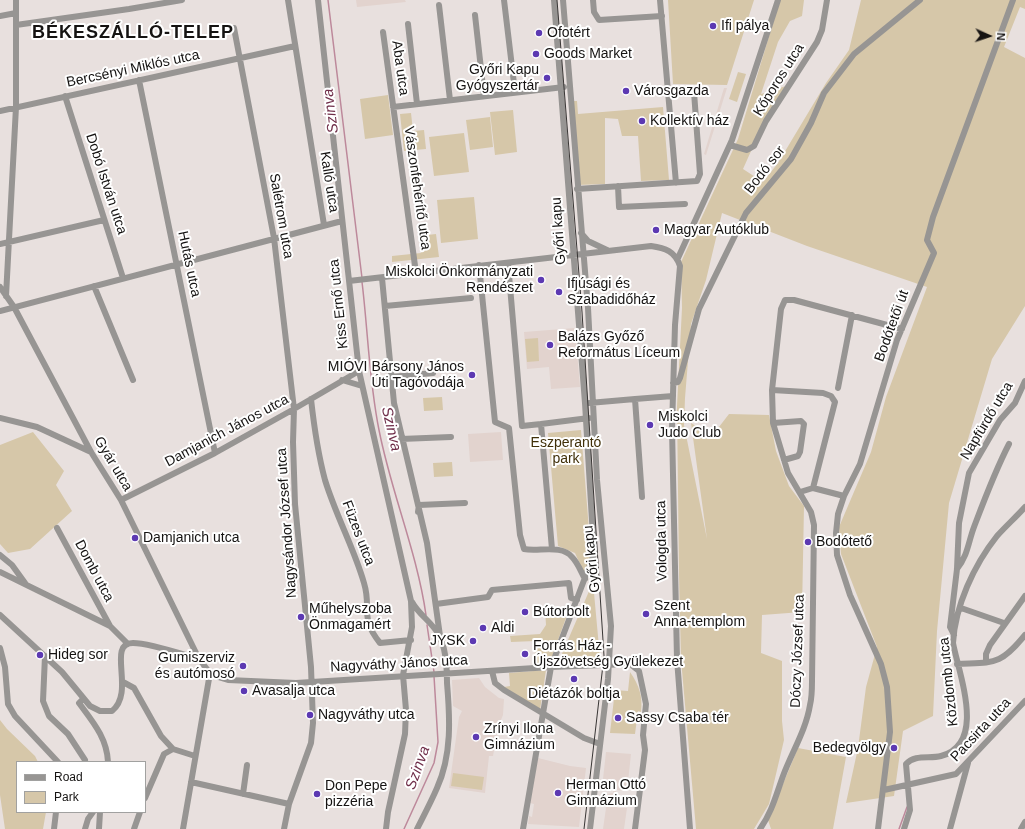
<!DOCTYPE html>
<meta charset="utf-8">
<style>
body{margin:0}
#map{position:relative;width:1025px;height:829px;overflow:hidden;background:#e8e0de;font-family:Arial,sans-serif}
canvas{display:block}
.legend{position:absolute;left:16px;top:761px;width:130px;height:52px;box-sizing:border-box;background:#fff;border:1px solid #a1a1a0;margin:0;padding:5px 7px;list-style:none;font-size:12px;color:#151312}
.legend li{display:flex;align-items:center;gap:8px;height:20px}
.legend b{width:20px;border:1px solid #a1a1a0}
.north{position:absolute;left:969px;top:16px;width:40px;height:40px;-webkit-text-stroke:3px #fff;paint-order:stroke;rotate:93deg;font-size:11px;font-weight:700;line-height:16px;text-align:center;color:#151312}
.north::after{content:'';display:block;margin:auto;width:14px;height:18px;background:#151312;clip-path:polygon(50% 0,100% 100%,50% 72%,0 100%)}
</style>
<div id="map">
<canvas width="1025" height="829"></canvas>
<ul class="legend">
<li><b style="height:5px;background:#979593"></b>Road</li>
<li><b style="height:11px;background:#d6c7a9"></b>Park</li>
</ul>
<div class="north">N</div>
</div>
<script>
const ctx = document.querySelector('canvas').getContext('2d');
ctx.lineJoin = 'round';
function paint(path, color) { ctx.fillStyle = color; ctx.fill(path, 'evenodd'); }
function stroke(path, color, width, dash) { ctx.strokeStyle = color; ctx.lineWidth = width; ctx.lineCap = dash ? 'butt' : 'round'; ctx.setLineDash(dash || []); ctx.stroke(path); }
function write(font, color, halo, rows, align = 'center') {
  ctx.font = font + ' Arial,sans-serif'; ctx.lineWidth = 4; ctx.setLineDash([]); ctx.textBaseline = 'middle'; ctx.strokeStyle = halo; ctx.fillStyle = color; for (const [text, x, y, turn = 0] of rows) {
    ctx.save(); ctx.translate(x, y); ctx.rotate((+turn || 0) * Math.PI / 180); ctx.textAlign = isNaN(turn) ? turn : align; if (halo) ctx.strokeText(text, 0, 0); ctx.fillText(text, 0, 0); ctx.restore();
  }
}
paint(new Path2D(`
 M 356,0 L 405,0 L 406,2 L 357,7 Z
 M 724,88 L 727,88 L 706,155 L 704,154 Z
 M 575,328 L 580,387 L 551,389 L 549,367 L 527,369 L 524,332 Z
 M 501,432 L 503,460 L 470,462 L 468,434 Z
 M 479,678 L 485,687 L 499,698 L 504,699 L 503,715 L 498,727 L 493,756 L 489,756 L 485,793 L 449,788 L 459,717 L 462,711 L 453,706 L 452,680 Z
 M 606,752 L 631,754 L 627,791 L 616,790 L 616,794 L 620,802 L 617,808 L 627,808 L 624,829 L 603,829 L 606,808 L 603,799 L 607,794 L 613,793 L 613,790 L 602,788 Z
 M 538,758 L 570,766 L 586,768 L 579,827 L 528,824 L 529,816 L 532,817 L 534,804 L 530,803 Z`), '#e2d3ce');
paint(new Path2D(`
 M 668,0 L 754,0 L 727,85 L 673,84 Z
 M 780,0 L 804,0 L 802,16 L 790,21 L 778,42 L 761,94 L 786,86 L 760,131 L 743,169 L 763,182 L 778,163 L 826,83 L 849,50 L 861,0 L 1025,0 L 1025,9 L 1020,7 L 1004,47 L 1025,58 L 1025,306 L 992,359 L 949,503 L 937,631 L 933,716 L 903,731 L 894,796 L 846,803 L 858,748 L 866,687 L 877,647 L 841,554 L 839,527 L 871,452 L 886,397 L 927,287 L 807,246 L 722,213 L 706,280 L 691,324 L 685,398 L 684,425 L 707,539 L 691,423 L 712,436 L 729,414 L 769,415 L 776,451 L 789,486 L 804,506 L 802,612 L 762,615 L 761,653 L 782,661 L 782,721 L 784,740 L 769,804 L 754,829 L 696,829 L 681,659 L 679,575 L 677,406 L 682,308 L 681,262 L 738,139 Z
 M 738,72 L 746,74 L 737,102 L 729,99 Z
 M 388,95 L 393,135 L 365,139 L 360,99 Z
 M 573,101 L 577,101 L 578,114 L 663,107 L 669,180 L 641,181 L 638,136 L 622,136 L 618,119 L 605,118 L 605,184 L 577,185 Z
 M 513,110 L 517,152 L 495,155 L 490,112 Z
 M 411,113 L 413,131 L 424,130 L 426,149 L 404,151 L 400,114 Z
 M 490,117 L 493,147 L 470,150 L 466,120 Z
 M 464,133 L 469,172 L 434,176 L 429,137 Z
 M 474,197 L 478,239 L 441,243 L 437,200 Z
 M 436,234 L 439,257 L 392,262 L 392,256 L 421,253 L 419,236 Z
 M 538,338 L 539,361 L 527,362 L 525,339 Z
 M 442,397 L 443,410 L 424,411 L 423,398 Z
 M 581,430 L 591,555 L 584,573 L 575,553 L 558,546 L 548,433 Z
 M 33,432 L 64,471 L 56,485 L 72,511 L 30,549 L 8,553 L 0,544 L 0,445 Z
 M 452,462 L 453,476 L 434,477 L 433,463 Z
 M 593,582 L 600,658 L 558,663 Z
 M 570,607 L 550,662 L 536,663 L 535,641 L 511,642 L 510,636 L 540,634 L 546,625 L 545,609 Z
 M 546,670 L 540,710 L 504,687 L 510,686 L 509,673 Z
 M 630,672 C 639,685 643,696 641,712 L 638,711 L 635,734 L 610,733 L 615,690 L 628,691 Z
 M 0,720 L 7,729 L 35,756 L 38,762 L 17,762 L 17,812 L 46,812 L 43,829 L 5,829 L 0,795 Z
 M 798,748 L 846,757 L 833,829 L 771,829 L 768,820 Z
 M 453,773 L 484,777 L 482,790 L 451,786 Z`), '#d6c7a9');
stroke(new Path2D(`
 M 328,0 L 362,278
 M 362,282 C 368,331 369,381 379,430 C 391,492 417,552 426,615
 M 427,625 L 434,672
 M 404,829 L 434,763 L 438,742 L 434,676
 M 899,829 L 907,807`), '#bd899b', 1.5);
stroke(new Path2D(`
 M 288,0 L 324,225
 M 318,0 L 359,371 L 411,601 L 412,627 L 403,675 L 406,710 L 405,734 L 388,812 L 386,829
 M 504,0 L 515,92
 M 563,0 L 588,308 L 597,480 L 611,626 L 608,679 L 590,829
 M 593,0 L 594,12 L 599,20 L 662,16
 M 660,0 L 676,183
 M 439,5 L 450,100
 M 475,15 L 484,96
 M 0,16 L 16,13
 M 408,24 L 417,104
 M 16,25 L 129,9 L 182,0
 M 234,28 L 274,238 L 294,409 L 293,442 L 295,504 L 311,667 L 313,723 L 311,743 L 289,804 L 284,829
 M 383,32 L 416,273
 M 139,80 L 215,453
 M 65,96 L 123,278
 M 393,107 L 564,87
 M 0,111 L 295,46
 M 730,145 L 747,150 L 754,146 L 766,121 L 817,42 L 822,30 L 827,0
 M 618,186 L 619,207 L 685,204
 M 577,189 L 697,181 L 700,174 L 694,92
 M 581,233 L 588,241 L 607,250
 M 0,244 L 104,220
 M 678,258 L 732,140 L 778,0
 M 508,263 L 522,426 L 541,424 L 552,549
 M 479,265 L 495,422 L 509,428 L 520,535 L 524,549 C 538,552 562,544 572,557 C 578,563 581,572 585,579
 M 382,278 L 394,403 L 427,543 L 440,636
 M 349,281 L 651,246 C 665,248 675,251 680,266 L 675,325 L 672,429 L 677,659 L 690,829
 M 94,286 L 133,380
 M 0,287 L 14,307 L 91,452 L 121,500 L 199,659 L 210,673 L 218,677 L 228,680 L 296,683 L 551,667 L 630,664 L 639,671 L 646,704 L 643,735 L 645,750 L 635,829
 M 6,296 L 16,107 L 16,0
 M 385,306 L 471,298
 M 0,311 L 342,221
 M 391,377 L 433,373
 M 342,380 L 362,386
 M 673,383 L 678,382 L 680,378 L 699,309 L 746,213 L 791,159 L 811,123 L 824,93 L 854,54 L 920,0
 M 838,388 L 852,315
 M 772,390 L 823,393 L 831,396 L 835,402 L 813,488
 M 311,399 C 314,426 318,454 325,480 C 336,516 354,548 364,583 C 372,609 359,617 380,643 L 411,640
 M 635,399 L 673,396
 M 589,403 L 635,399 L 642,497
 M 0,418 L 37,427 L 91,452
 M 773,423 L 801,421 L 804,424 L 800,452 L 798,456 L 784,460
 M 541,424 L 589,418
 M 401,439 L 451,437
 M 800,492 L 813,488 L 844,496
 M 121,500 L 215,453 L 294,409 L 359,371
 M 418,512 L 419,505 L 465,503
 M 57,528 L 110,626
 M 0,555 L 12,565 L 25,583
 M 957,569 C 968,555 968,543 974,527 C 985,498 995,471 1009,444
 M 0,572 L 110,626 L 128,644
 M 412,602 C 419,615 432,622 439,635 C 446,648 447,668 447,683 C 450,718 452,755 437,788 C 431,802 424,815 417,829
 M 436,604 L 488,597 L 492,590 L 569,583 L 571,598 L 577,600
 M 961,608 L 1004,623
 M 0,615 L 62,672 L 90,706 L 100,711 L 112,711 C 136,692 106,643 133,643 C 149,643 182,654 199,659
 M 954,635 L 950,627 L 957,569 L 959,523 L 969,473 L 1000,420 L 1015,403 L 1025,381
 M 0,648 L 5,667 L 8,704 L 15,716 L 58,762
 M 45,656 L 43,701 L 49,716 L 68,734 L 85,760
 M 986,662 L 986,654 L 990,645 L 1025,596
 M 957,664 C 994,662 1000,666 1025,635
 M 492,671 L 495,683 L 504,690 L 584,738 L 600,744
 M 123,682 L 134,688 L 161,736 L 173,749 L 195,756
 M 83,699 L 79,703 C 93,722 107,738 108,762
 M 191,782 L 289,804
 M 884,790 L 956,774 L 1025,701
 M 243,794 L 247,765
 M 145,798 L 164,754 L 173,749
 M 54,829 L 56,812
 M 85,829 L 88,819 L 93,812
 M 99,829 L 100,812
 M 134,829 L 140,812
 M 183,829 L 210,673
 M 523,829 L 551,667 L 594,554 L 585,403 L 554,0
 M 760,829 C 772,812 776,795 783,776 C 792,752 806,730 810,705 C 812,697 812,688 812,681 L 814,525 L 811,512 L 788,473 L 773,423 L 772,390 L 781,309 L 785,300 L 794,300 L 902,329
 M 878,829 L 890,732 L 887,687 L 881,664 L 850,595 L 837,555 L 836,533 L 838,514 L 844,496 L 860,464 L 897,340 L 934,253 L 927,240 L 933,217 L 1013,0
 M 904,829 L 910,810 L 906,764 C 915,754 929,759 941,756 C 987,744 959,675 953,643 C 955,606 974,565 997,536 C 1006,526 1016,517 1025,507
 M 950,829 L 968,763
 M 1021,829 L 1025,822`), '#979593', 6);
stroke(new Path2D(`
 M 557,0 L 582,312 L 604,656 L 584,829`), '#383534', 1);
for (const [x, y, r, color] of [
 [713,26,4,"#5c39b2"],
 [539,33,4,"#5c39b2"],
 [536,54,4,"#5c39b2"],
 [547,78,4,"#5c39b2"],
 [626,91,4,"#5c39b2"],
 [642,121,4,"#5c39b2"],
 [656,230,4,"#5c39b2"],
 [541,280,4,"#5c39b2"],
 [559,292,4,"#5c39b2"],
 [550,345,4,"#5c39b2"],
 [472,375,4,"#5c39b2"],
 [650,425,4,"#5c39b2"],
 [135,538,4,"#5c39b2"],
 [808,542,4,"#5c39b2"],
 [525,612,4,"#5c39b2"],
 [646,614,4,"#5c39b2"],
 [301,617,4,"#5c39b2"],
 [483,628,4,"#5c39b2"],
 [473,641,4,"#5c39b2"],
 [525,654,4,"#5c39b2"],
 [40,655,4,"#5c39b2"],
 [243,666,4,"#5c39b2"],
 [574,679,4,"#5c39b2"],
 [244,691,4,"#5c39b2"],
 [310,715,4,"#5c39b2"],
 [618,718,4,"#5c39b2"],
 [476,737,4,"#5c39b2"],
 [894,748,4,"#5c39b2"],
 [558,793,4,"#5c39b2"],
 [317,794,4,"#5c39b2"]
]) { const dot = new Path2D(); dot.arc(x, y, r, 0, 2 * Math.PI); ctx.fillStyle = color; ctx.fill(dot); stroke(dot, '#fff', 1.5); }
write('14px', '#151312', '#fff', [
 ["Ifi pálya",721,26],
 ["Ofotért",547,33],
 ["Goods Market",544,54],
 ["Győri Kapu",539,70,"right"],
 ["Gyógyszertár",539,86,"right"],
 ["Városgazda",634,91],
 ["Kollektív ház",650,121],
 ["Magyar Autóklub",664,230],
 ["Miskolci Önkormányzati",533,272,"right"],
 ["Rendészet",533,288,"right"],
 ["Ifjúsági és",567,284],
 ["Szabadidőház",567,300],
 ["Balázs Győző",558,337],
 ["Református Líceum",558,353],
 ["MIÓVI Bársony János",464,367,"right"],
 ["Úti Tagóvodája",464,383,"right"],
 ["Miskolci",658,417],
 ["Judo Club",658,433],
 ["Damjanich utca",143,538],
 ["Bodótető",816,542],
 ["Szent",654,606],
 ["Anna-templom",654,622],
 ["Műhelyszoba",309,609],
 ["Önmagamért",309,625],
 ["Bútorbolt",533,612],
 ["Aldi",491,628],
 ["JYSK",465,641,"right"],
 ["Forrás Ház -",533,646],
 ["Újszövetség Gyülekezet",533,662],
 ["Hideg sor",48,655],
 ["Gumiszerviz",235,658,"right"],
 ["és autómosó",235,674,"right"],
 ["Avasalja utca",252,691],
 ["Diétázók boltja",574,694,"center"],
 ["Nagyváthy utca",318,715],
 ["Sassy Csaba tér",626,718],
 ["Zrínyi Ilona",484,729],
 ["Gimnázium",484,745],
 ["Bedegvölgy",886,748,"right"],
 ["Herman Ottó",566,785],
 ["Gimnázium",566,801],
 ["Don Pepe",325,786],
 ["pizzéria",325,802]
], 'left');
write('14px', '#151312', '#fff', [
 ["Aba utca",400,68,82],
 ["Bercsényi Miklós utca",133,69,-12],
 ["Kőporos utca",779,80,-58],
 ["Bodó sor",765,170,-52],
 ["Kalló utca",329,182,81],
 ["Dobó István utca",106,184,72],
 ["Vászonfehérítő utca",417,188,82],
 ["Salétrom utca",281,216,80],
 ["Győri kapu",559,231,-94],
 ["Hutás utca",189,264,78],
 ["Kiss Ernő utca",339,304,-96],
 ["Bodótetői út",892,326,-70],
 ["Napfürdő utca",987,421,-59],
 ["Damjanich János utca",227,431,-28],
 ["Gyár utca",113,464,59],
 ["Nagysándor József utca",287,523,-94],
 ["Füzes utca",358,533,69],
 ["Vologda utca",662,541,-91],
 ["Győri kapu",592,559,-96],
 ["Domb utca",94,571,62],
 ["Dóczy József utca",798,651,-88],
 ["Nagyváthy János utca",399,664,-3],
 ["Közdomb utca",949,682,-96],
 ["Pacsirta utca",981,730,-47]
]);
write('14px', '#413009', '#fff', [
 ["Eszperantó",566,443],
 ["park",566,459]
]);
write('italic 15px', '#702f4a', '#fff', [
 ["Szinva",331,111,-97],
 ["Szinva",391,429,77],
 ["Szinva",418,768,-70]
]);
ctx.letterSpacing = '1px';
write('bold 18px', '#151312', '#fff', [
 ["BÉKESZÁLLÓ-TELEP",133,33]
]);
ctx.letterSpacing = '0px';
</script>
